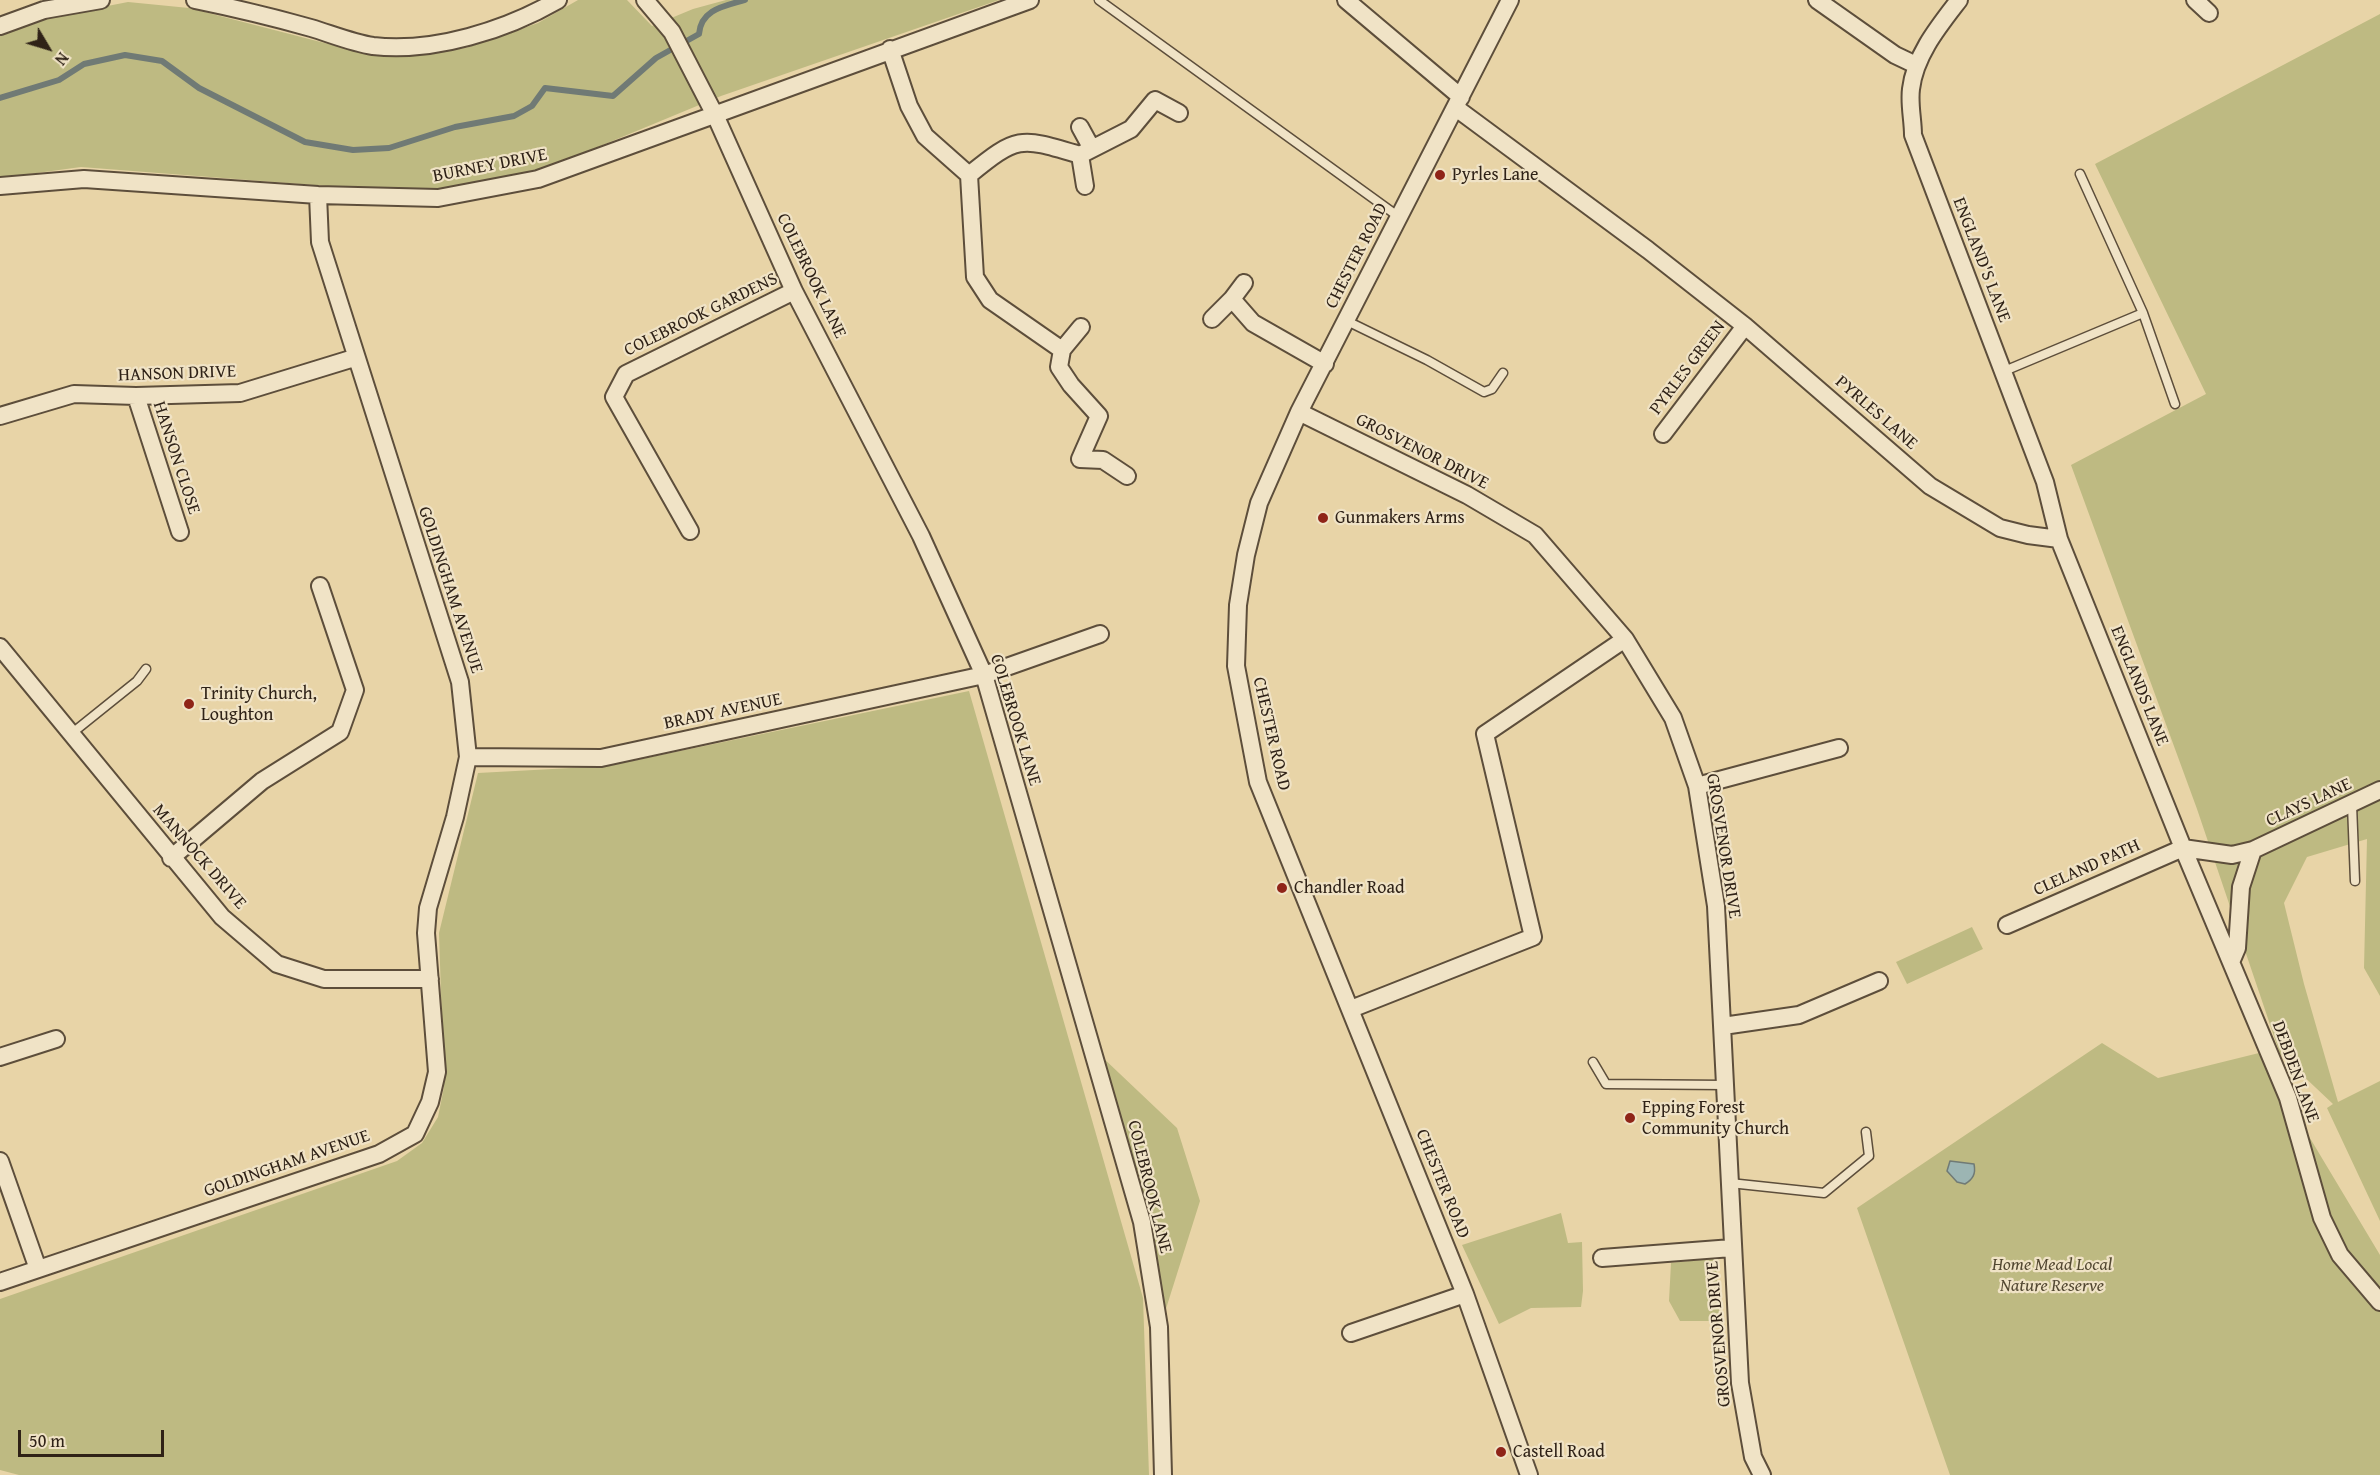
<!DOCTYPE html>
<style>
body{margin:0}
#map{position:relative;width:2380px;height:1475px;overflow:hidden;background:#e8d4a7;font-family:"Gentium Book Plus",serif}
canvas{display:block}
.north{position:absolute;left:18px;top:18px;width:60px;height:60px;-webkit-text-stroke:4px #f0e3c6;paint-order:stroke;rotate:128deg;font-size:16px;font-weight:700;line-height:24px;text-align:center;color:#2f2217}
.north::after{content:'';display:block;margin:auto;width:21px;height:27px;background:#2f2217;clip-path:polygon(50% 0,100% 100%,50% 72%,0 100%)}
.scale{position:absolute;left:18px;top:1430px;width:146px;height:27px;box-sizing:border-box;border:3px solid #2f2217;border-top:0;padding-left:8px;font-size:18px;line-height:21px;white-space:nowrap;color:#2f2217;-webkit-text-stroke:4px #f0e3c6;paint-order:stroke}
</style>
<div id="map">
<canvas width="2380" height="1475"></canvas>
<div class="north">N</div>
<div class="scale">50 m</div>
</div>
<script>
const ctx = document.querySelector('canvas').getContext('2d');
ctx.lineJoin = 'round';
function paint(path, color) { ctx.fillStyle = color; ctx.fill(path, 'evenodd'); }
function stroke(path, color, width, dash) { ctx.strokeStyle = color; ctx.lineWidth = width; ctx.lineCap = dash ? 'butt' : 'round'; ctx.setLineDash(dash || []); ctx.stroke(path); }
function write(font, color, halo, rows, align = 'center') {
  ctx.font = font + ' "Gentium Book Plus",serif'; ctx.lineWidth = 4.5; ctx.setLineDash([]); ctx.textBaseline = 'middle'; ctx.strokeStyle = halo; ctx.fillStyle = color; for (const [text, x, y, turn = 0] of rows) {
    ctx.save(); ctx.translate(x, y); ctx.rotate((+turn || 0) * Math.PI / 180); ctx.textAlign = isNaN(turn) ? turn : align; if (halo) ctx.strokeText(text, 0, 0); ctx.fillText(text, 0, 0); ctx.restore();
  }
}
paint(new Path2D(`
 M 578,0 L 627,0 L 652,26 L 693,9 L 726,0 L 999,0 L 721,96 L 540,171 L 436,190 L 365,189 L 81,167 L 0,178 L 0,35 L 46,18 L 128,2 L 189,8 L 371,55 L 422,52 L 466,48 L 538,23 Z
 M 2380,14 L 2380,996 L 2364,968 L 2367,839 L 2307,857 L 2284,903 L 2304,984 L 2338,1102 L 2380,1081 L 2380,1221 L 2327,1108 L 2333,1104 L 2280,1054 L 2197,809 L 2071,465 L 2206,394 L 2095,164 Z
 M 969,691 L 1143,1298 L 1149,1475 L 19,1475 L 0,1470 L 0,1299 L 397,1161 L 422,1143 L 438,1117 L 444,1087 L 439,933 L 478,773 L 608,766 Z
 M 1972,927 L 1983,949 L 1907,984 L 1896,962 Z
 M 2102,1043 L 2158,1078 L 2259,1053 L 2380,1255 L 2380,1475 L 1950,1475 L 1857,1208 Z
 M 1100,1055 L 1177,1128 L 1200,1201 L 1164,1315 L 1149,1220 Z
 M 1561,1213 L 1568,1243 L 1582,1242 L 1583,1291 L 1581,1307 L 1531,1308 L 1499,1324 L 1462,1245 Z
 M 1716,1258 L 1720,1321 L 1680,1321 L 1669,1301 L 1671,1263 Z`), '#beba82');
const water = new Path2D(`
 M 1950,1161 L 1974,1164 C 1976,1174 1973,1179 1965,1184 L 1957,1182 L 1947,1171 Z`);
paint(water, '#9cb5b3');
stroke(water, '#707a75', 1.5);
stroke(new Path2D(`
 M 0,98 L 59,80 L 84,64 L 125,55 L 162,61 L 199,88 L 305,142 L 353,150 L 389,148 L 455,127 L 514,116 L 532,106 L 545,88 L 613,96 L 656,58 L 699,34 C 701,9 725,6 745,0`), '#707a75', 6);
const lane = new Path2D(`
 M 1099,0 L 1399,217
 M 2080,174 L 2143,313 L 2175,404
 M 1347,321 L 1427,360 L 1484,392 L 1492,389 L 1503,373
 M 2002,372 L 2143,313
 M 71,734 L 137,681 L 146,669
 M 2352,805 L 2355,881
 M 1593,1062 L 1606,1084 L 1725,1085
 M 1730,1183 L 1824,1193 L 1869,1156 L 1866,1132`);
const street = new Path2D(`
 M 195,0 C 234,8 272,17 311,28 C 331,34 353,43 373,46 C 434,53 506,30 558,0
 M 645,0 L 672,32 L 716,117 L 794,291 L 921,536 L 984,675 L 1142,1222 L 1159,1327 L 1163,1475
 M 1346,0 L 1461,97
 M 1510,0 L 1299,412 L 1259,503 L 1246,555 L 1238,605 L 1236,666 L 1258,782 L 1465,1294 L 1529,1475
 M 1817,0 L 1895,55 L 1916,65
 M 1959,0 C 1939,26 1915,55 1911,89 C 1909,104 1913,120 1913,135 L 2045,482 L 2059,539 L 2183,848 L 2288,1098 L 2322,1218 L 2340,1255 L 2380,1302
 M 2195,0 L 2209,13
 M 0,26 L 44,10 L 101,0
 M 890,49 L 909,106 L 925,136 L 969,175 L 975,277 L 990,300 L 1062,350
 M 1456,108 L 1648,250 L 1745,326 L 1930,486 L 2000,528 L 2028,535 L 2059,539
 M 1080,127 L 1092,149
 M 1080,155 L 1131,129 L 1155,100 L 1179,113
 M 1080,155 L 1085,186
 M 969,175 C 1018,135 1020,137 1080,155
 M 0,186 L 84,179 L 318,195 L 438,198 L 538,179 L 1030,0
 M 1244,283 L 1232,299 L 1253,323 L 1325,364
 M 1212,319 L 1232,299
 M 1081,327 L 1062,350 L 1059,367 L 1071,385 L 1099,416 L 1080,459 L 1103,460 L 1127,476
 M 136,396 L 180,532
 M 1299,412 L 1467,495 L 1535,535 L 1625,639 L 1673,718 L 1697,786 L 1716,906 L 1740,1383 L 1753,1457 L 1762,1475
 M 0,416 L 74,394 L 136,396 L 240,393 L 354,358
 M 1663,434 L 1745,326
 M 690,531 L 614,397 L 626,374 L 794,291
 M 0,647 L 222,917 L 277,964 L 324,979 L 430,979
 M 468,757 L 601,758 L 984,675 L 1100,634
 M 1697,786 L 1839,748
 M 171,858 L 262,781 L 340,732 L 355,690 L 320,586
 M 2007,925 L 2183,848 L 2232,855 L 2253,850 L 2380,790
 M 2231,962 L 2237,948 L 2241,887 L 2253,850
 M 1351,1009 L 1533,937 L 1485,734 L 1625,639
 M 1723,1026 L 1799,1015 L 1879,981
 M 0,1057 L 56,1039
 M 0,1161 L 38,1269
 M 1602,1258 L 1732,1248
 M 0,1282 L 379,1154 L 415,1134 L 430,1102 L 437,1072 L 426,933 L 428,908 L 455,817 L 468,757 L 460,682 L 320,242 L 318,195
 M 1351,1333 L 1465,1294`);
stroke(lane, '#5d4e3b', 11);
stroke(street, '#5d4e3b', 20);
stroke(lane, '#f0e3c6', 8);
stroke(street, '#f0e3c6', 16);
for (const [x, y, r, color] of [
 [1440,175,6,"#8f2418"],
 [1323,518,6,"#8f2418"],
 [189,704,6,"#8f2418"],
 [1282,888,6,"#8f2418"],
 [1630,1118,6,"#8f2418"],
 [1501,1452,6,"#8f2418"]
]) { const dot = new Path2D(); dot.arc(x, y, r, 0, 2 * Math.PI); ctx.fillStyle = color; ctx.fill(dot); stroke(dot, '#f0e3c6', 2); }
write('18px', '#2f2217', '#f0e3c6', [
 ["BURNEY DRIVE",490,166,-11],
 ["CHESTER ROAD",1357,256,-63],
 ["ENGLAND'S LANE",1981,260,69],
 ["COLEBROOK LANE",811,276,64],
 ["COLEBROOK GARDENS",701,315,-26],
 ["PYRLES GREEN",1688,368,-53],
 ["HANSON DRIVE",177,374,-2],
 ["PYRLES LANE",1876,413,41],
 ["GROSVENOR DRIVE",1422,452,27],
 ["HANSON CLOSE",176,458,72],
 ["GOLDINGHAM AVENUE",450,590,72],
 ["ENGLANDS LANE",2139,686,68],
 ["BRADY AVENUE",723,712,-12],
 ["COLEBROOK LANE",1015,720,73],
 ["CHESTER ROAD",1271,734,77],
 ["CLAYS LANE",2309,803,-25],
 ["GROSVENOR DRIVE",1723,846,81],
 ["MANNOCK DRIVE",199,857,49],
 ["CLELAND PATH",2087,868,-24],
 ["DEBDEN LANE",2295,1072,70],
 ["GOLDINGHAM AVENUE",287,1164,-19],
 ["CHESTER ROAD",1442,1184,68],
 ["COLEBROOK LANE",1149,1187,76],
 ["GROSVENOR DRIVE",1719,1334,-95]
]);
write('18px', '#2f2217', '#f0e3c6', [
 ["Pyrles Lane",1452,175],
 ["Gunmakers Arms",1335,518],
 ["Trinity Church,",201,694],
 ["Loughton",201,715],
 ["Chandler Road",1294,888],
 ["Epping Forest",1642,1108],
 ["Community Church",1642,1129],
 ["Castell Road",1513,1452]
], 'left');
write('italic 18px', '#534832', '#f0e3c6', [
 ["Home Mead Local",2052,1265],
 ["Nature Reserve",2052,1286]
]);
</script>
